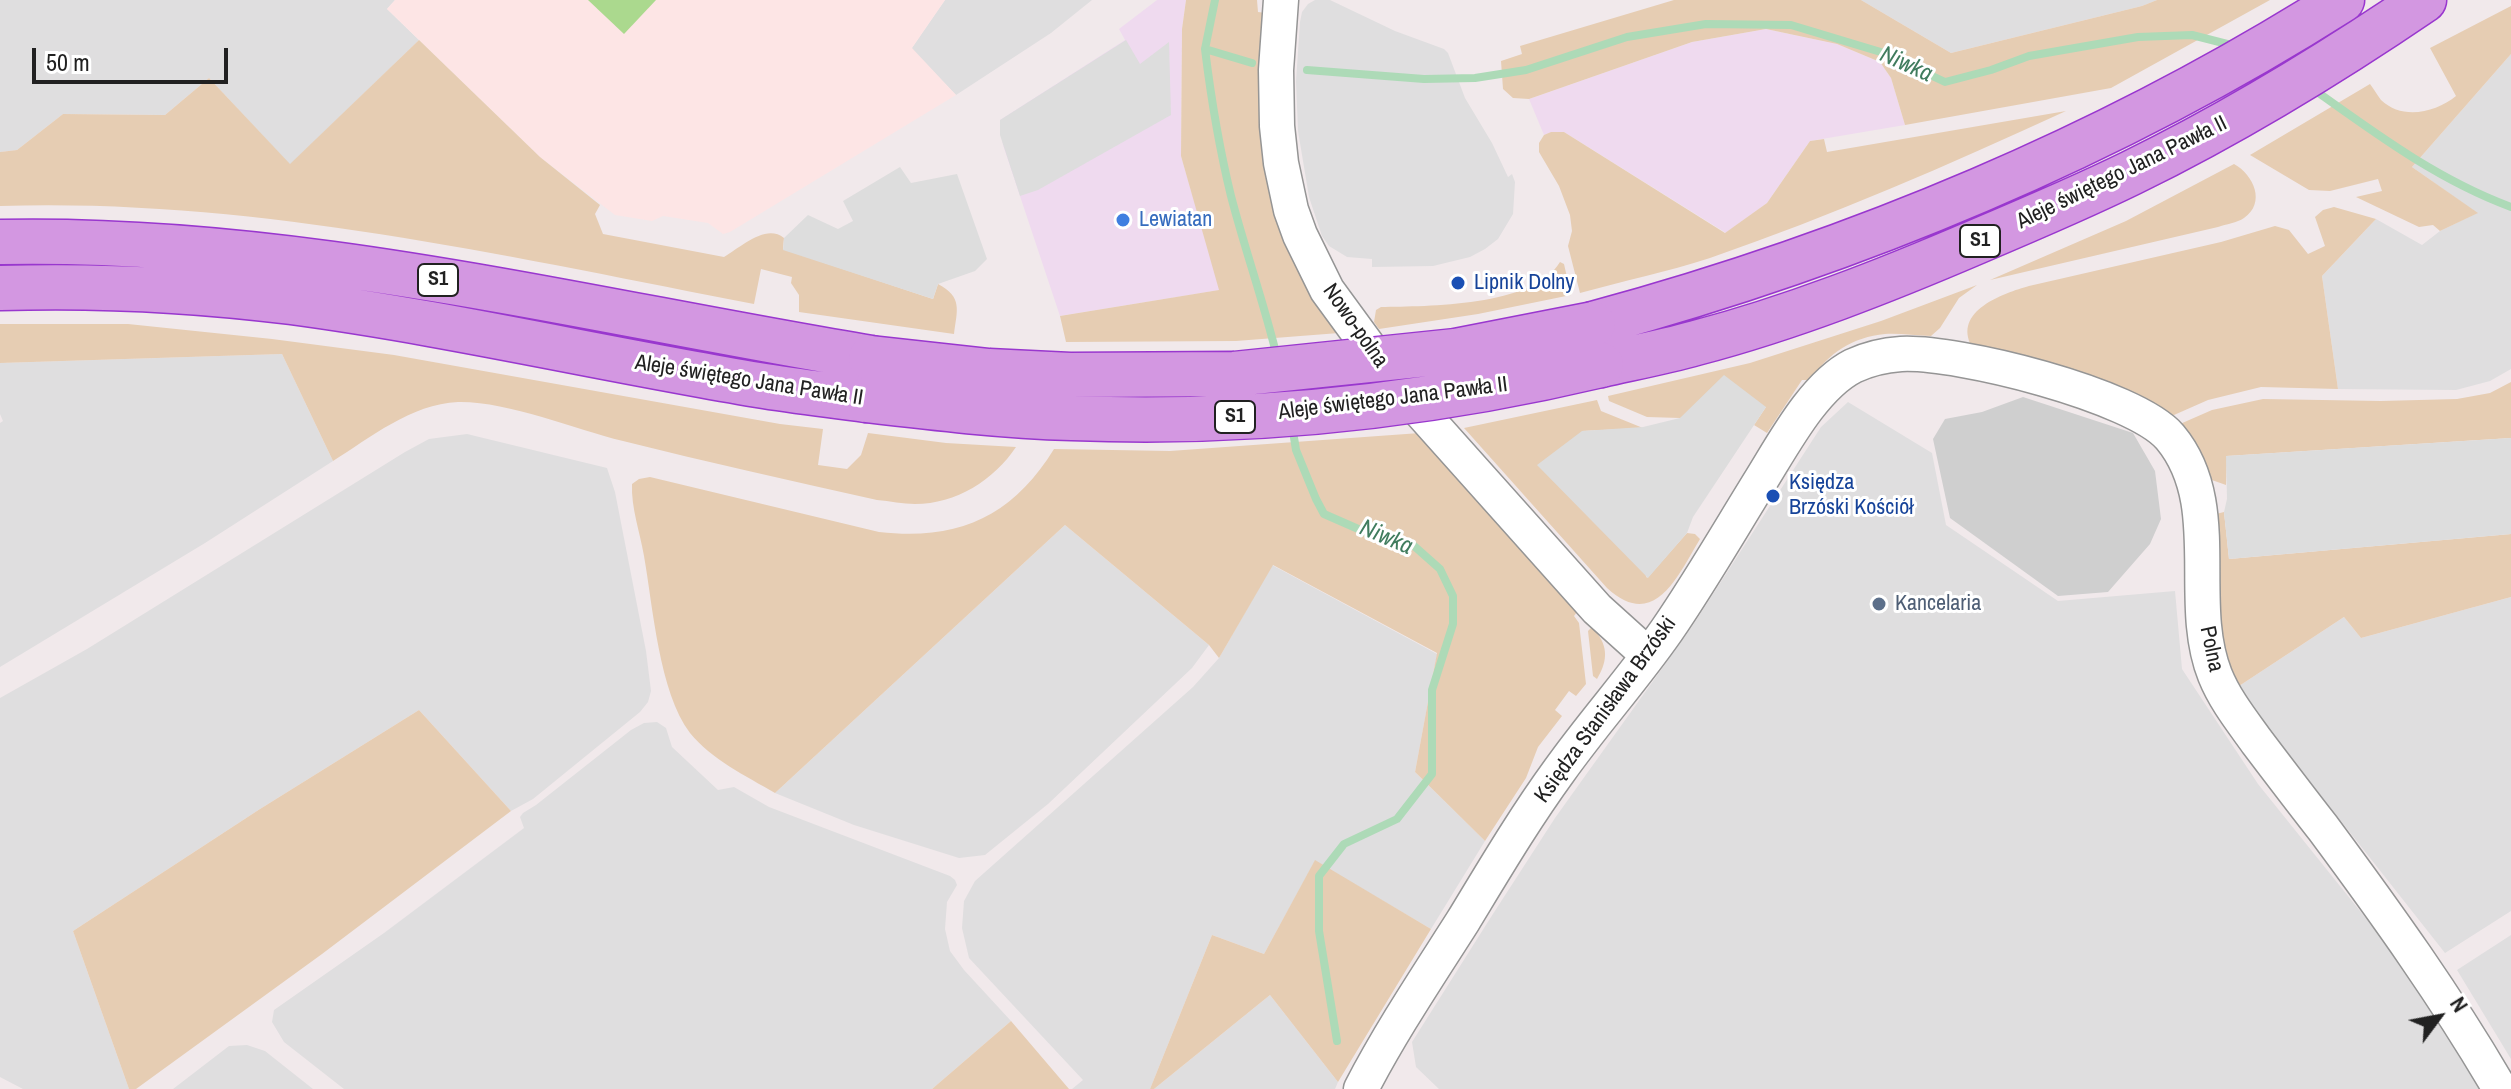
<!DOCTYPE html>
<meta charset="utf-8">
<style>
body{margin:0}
#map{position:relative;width:2511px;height:1089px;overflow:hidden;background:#f1e9eb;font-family:"Archivo Narrow",sans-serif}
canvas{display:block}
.north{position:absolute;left:2399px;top:977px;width:80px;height:80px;-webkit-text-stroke:6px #fff;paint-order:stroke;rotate:58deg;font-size:22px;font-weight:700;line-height:32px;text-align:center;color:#212121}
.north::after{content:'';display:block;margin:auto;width:28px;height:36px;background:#212121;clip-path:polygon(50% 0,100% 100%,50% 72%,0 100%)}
.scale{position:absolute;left:32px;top:48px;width:196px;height:36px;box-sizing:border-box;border:4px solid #212121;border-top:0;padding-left:10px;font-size:24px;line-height:28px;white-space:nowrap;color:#212121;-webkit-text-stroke:6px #fff;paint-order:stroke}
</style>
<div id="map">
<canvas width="2511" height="1089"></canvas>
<div class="north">N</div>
<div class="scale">50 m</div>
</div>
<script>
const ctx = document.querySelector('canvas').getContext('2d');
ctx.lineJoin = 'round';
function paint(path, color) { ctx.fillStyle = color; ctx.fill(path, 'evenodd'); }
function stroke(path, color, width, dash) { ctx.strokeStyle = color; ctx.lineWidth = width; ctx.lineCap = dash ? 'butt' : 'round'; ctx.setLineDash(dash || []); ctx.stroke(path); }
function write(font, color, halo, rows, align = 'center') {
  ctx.font = font + ' "Archivo Narrow",sans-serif'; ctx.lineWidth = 6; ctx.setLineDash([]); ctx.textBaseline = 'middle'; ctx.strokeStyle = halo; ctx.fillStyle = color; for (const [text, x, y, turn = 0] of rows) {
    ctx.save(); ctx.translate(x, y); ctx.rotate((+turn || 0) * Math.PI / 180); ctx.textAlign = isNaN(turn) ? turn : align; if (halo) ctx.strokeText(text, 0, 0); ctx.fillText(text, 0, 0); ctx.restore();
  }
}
paint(new Path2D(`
 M 0,0 L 395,0 L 387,9 L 419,40 L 290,165 L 209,78 L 165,115 L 63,114 L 17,150 L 0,152 Z
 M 945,0 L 1092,0 L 1051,33 L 956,95 L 911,49 Z
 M 1315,0 L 1330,0 L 1395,31 L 1444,49 L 1448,53 L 1465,98 L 1492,143 L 1508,177 L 1512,174 L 1515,182 L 1513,214 L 1498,239 L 1485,249 L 1470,257 L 1433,266 L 1372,267 L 1372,259 L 1347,257 L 1329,246 L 1322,236 L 1309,197 L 1298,131 L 1296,81 L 1300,22 L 1302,12 L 1308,4 Z
 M 1861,0 L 2157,0 L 2142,6 L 1951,53 Z
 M 2511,54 L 2511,369 L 2490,381 L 2456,390 L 2338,389 L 2322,276 L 2376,219 L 2422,245 L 2440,231 L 2477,213 L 2412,167 Z
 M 282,354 L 333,461 L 205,543 L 0,667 L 0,423 L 3,421 L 0,414 L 0,363 Z
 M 1848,402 L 1932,453 L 1946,525 L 2058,601 L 2175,591 L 2182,669 L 2258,784 L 2401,962 L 2483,1089 L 1439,1089 L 1416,1067 L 1412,1042 L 1491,917 L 1555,818 L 1691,628 L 1821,427 Z
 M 467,434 L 607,468 L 615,492 L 646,651 L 651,691 L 648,702 L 640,712 L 533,799 L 511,811 L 419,710 L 260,809 L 73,931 L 129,1089 L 23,1089 L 0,1077 L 0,698 L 87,649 L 405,452 L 429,439 Z
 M 1065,525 L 1209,645 L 1192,668 L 1048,804 L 985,855 L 959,858 L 854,825 L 775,793 Z
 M 1272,565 L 1437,654 L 1415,772 L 1485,841 L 1431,929 L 1315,861 L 1264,954 L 1212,935 L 1150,1089 L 1072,1089 L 1083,1080 L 969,958 L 962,928 L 964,901 L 975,881 L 1193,687 L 1219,658 Z
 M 2511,597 L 2511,911 L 2445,953 L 2236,688 L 2344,617 L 2361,638 Z
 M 657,722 L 666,728 L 672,747 L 718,790 L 734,787 L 769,807 L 950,876 L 955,880 L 957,885 L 947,902 L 945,929 L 950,951 L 964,970 L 1011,1021 L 932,1089 L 344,1089 L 284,1042 L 272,1022 L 274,1010 L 384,933 L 524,828 L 520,817 L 523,813 L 536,805 L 631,730 L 644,723 Z
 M 2511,935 L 2511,1059 L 2457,970 Z
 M 1270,995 L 1338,1082 L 1335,1089 L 1154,1089 Z
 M 247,1045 L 265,1051 L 313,1089 L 173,1089 L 229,1046 Z`), '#dfdedf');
paint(new Path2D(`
 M 1157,0 L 1186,0 L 1182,29 L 1181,156 L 1220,290 L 1060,316 L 1003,145 L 1000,120 L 1125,40 L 1119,29 Z
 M 1766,29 L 1837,44 L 1880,62 L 1891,78 L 1905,125 L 1810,141 L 1767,203 L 1726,233 L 1564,132 L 1552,132 L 1544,135 L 1529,99 L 1692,42 Z`), '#efdaef');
paint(new Path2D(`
 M 395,0 L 945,0 L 912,48 L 956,95 L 730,232 L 723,234 L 708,223 L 663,216 L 652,221 L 615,215 L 540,157 L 387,9 Z`), '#fde5e5');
paint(new Path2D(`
 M 2023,397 L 2133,433 L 2155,471 L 2161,519 L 2150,544 L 2108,592 L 2058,596 L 1950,518 L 1933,439 L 1945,419 L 1982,412 Z`), '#cfcfcf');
paint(new Path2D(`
 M 1186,0 L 1257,0 L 1258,12 L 1266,13 L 1261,102 L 1339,333 L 1236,341 L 1066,342 L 1060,316 L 1219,290 L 1181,156 L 1182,29 Z
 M 1674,0 L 1861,0 L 1951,53 L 2142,6 L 2157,0 L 2270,0 L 2111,88 L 1905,125 L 1891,78 L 1880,62 L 1837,44 L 1766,29 L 1692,42 L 1529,99 L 1513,98 L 1503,89 L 1501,61 L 1522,54 L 1520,46 Z
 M 2511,6 L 2511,54 L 2412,167 L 2478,213 L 2440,231 L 2433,225 L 2419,227 L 2356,197 L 2382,191 L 2378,179 L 2330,191 L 2309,190 L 2250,155 L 2370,84 C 2374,89 2377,95 2381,100 C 2403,121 2436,112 2456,96 L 2430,48 Z
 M 419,40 L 540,157 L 600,205 L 595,214 L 603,234 L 724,257 C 741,247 766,223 784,238 L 783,249 L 933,299 L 938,284 C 963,297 957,310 954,334 L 799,312 L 799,295 L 791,283 L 792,277 L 761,269 L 754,304 C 505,256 255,198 0,206 L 0,152 L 17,150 L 63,114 L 165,115 L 209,78 L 290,164 Z
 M 2066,111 C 1949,165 1831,216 1710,258 C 1667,272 1623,281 1580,293 L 1568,246 L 1572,231 L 1570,215 L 1559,186 L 1539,152 L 1539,143 L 1544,135 L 1551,132 L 1564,132 L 1725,233 L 1767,203 L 1810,141 L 1824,139 L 1827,152 Z
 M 2234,164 C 2254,175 2266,203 2244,218 C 2237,223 2226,224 2218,227 L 1990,280 L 2126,221 Z
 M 2334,207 L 2376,219 L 2322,276 L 2338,389 L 2261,387 L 2208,400 L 2174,415 L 2167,414 L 1972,347 C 1952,311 2004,293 2029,286 L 2221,242 L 2275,226 L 2289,230 L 2308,254 L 2325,246 L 2315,217 L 2323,210 Z
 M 1560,262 L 1564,264 L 1571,295 L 1478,314 L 1379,329 L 1374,322 L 1376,310 L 1381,307 C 1427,306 1533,307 1560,262 Z
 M 1977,285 L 1959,298 L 1940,328 L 1931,336 C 1916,336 1900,333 1885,334 C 1853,337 1828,353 1811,380 L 1802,380 L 1767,433 L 1754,425 L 1766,407 L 1680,418 L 1647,417 L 1609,401 L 1608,396 L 1750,363 L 1881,321 Z
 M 0,324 L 128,324 L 272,339 L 394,355 L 780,424 L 823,429 L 818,465 L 847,469 L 861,455 L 868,433 L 946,443 L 1016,447 C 994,480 956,504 915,504 C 903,504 890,501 877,500 C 792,481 707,462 623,441 C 574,429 507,401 458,402 C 411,404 370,438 333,461 L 282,354 L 0,363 Z
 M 2511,382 L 2511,438 L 2227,456 L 2226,485 L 2209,479 L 2193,440 L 2180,424 L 2212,410 L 2263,399 L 2381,401 L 2457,399 L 2490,393 Z
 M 1597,400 L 1601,411 L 1643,428 L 1582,431 L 1647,578 L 1687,533 L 1695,534 L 1700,539 C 1678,575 1655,632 1607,588 L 1464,428 Z
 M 1420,433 L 1577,612 L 1574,616 L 1579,623 L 1586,684 L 1576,696 L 1569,691 L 1555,710 L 1562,716 L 1538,747 L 1526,778 L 1485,841 L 1415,772 L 1437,653 L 1273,565 L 1219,658 L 1209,645 L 1065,525 L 775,793 C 746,776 711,759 690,733 C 659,692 653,607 644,556 C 640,532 631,508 632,484 L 639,479 L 650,477 L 879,532 C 958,541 1012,517 1054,449 L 1170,451 Z
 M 2224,512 L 2229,559 L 2511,534 L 2511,597 L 2361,638 L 2344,617 L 2236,688 C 2216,628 2217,576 2216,514 Z
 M 1592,627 C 1608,644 1609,659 1597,679 L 1593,676 L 1588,631 Z
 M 419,710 L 511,811 L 322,954 L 136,1089 L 129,1089 L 73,931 L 260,809 Z
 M 1315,860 L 1431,929 L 1338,1082 L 1270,995 L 1154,1089 L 1150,1089 L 1212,935 L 1264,954 Z
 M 1011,1021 L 1069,1089 L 932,1089 Z`), '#e6cdb3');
paint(new Path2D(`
 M 588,0 L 656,0 L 624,34 Z`), '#abd98e');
paint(new Path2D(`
 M 1126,40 L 1140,64 L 1169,42 L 1171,115 L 1038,190 L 1020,196 L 1000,135 L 1000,120 Z
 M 900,167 L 911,183 L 957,174 L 987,259 L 975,271 L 938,284 L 933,299 L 783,250 L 784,238 L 808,215 L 838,229 L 853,221 L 843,201 Z
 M 1724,375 L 1766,407 L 1693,517 L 1687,533 L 1648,578 L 1537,465 L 1582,431 L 1643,427 L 1680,418 Z
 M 2511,438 L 2511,534 L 2229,559 L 2224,512 L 2227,499 L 2226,456 Z`), '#ddd');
stroke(new Path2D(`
 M 1215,0 L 1205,49 L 1252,63
 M 1205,49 C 1211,98 1219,147 1231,196 C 1245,250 1264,303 1277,357
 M 1307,70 L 1424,79 L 1475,78 L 1526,70 L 1627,37 L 1706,24 L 1791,25 L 1884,53 L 1945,82 L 1991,70 L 2029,56 L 2138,37 L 2192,35 L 2235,46
 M 2313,89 C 2376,134 2438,180 2511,207
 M 1292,425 L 1296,450 L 1316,499 L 1324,514 L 1372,535 L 1413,545 L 1440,569 L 1453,596 L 1453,624 L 1432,690 L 1432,774 L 1397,819 L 1344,844 L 1319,876 L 1319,931 L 1337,1041`), '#addab7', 8);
const tertiary = new Path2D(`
 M 1281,0 L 1276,70 L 1277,126 L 1281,163 L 1291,210 L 1300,235 L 1327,290 L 1395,383 L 1597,609 L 1648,655
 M 1361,1089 C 1391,1031 1428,976 1463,921 C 1494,870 1524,819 1559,771 C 1593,723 1633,679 1667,630 C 1700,582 1730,530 1761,480 C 1784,443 1814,386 1853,366 C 1868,359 1885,355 1901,354 C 1957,351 2134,395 2170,437 C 2226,504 2185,600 2215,675 C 2225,700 2242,721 2257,742 C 2279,771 2301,800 2323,828 C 2386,913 2447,998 2500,1089`);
const motorway = new Path2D(`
 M 0,242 C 295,236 582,310 871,358
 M 0,288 C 97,285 195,290 291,302 C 448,323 602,359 758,385 C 794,391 830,395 866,400
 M 1593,324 C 1855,253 2112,146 2342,0
 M 1601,365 C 1632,358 1664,352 1696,343 C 1791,318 1885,281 1976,242 C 2028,220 2080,198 2131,173 C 2233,123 2330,64 2424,0`);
stroke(tertiary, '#959595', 37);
stroke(motorway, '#9937ce', 47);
stroke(tertiary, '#fff', 34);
stroke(motorway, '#d397e1', 44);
const motorwayBridge = new Path2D(`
 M 871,358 L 989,371 L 1070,375 L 1234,374 L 1455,351 L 1593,324
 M 866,400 C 934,408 1003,416 1072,418 C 1249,425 1428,406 1601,365`);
stroke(motorwayBridge, '#9937ce', 47, []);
stroke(motorwayBridge, '#d397e1', 44);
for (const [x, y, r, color] of [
 [1123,220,8,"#3f7fe0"],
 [1458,283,8,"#1a4fb4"],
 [1773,496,8,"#1a4fb4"],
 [1879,604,8,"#5c6f8a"]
]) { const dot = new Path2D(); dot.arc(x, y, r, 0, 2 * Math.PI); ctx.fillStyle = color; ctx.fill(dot); stroke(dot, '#fff', 3); }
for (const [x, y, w] of [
 [1980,241,40],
 [438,280,40],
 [1235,417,40]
]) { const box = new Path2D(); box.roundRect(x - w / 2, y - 16, w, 32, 6); ctx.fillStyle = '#fff'; ctx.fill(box); stroke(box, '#212121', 2); }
write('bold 20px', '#212121', null, [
 ["S1",1980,241],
 ["S1",438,280],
 ["S1",1235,417]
]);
write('22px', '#212121', '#fff', [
 ["Aleje świętego Jana Pawła II",2122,173,-26],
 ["Nowo-polna",1355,326,55],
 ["Aleje świętego Jana Pawła II",749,381,9],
 ["Aleje świętego Jana Pawła II",1393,399,-7],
 ["Polna",2211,649,78],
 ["Księdza Stanisława Brzóski",1606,710,-54]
]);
write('22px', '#366cbe', '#fff', [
 ["Lewiatan",1139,220]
], 'left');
write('22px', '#164399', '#fff', [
 ["Lipnik Dolny",1474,283],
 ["Księdza",1789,483],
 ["Brzóski Kościół",1789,508]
], 'left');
write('22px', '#4e5e75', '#fff', [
 ["Kancelaria",1895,604]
], 'left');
write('italic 24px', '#407c5e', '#fff', [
 ["Niwka",1906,65,24],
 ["Niwka",1386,538,23]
]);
</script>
